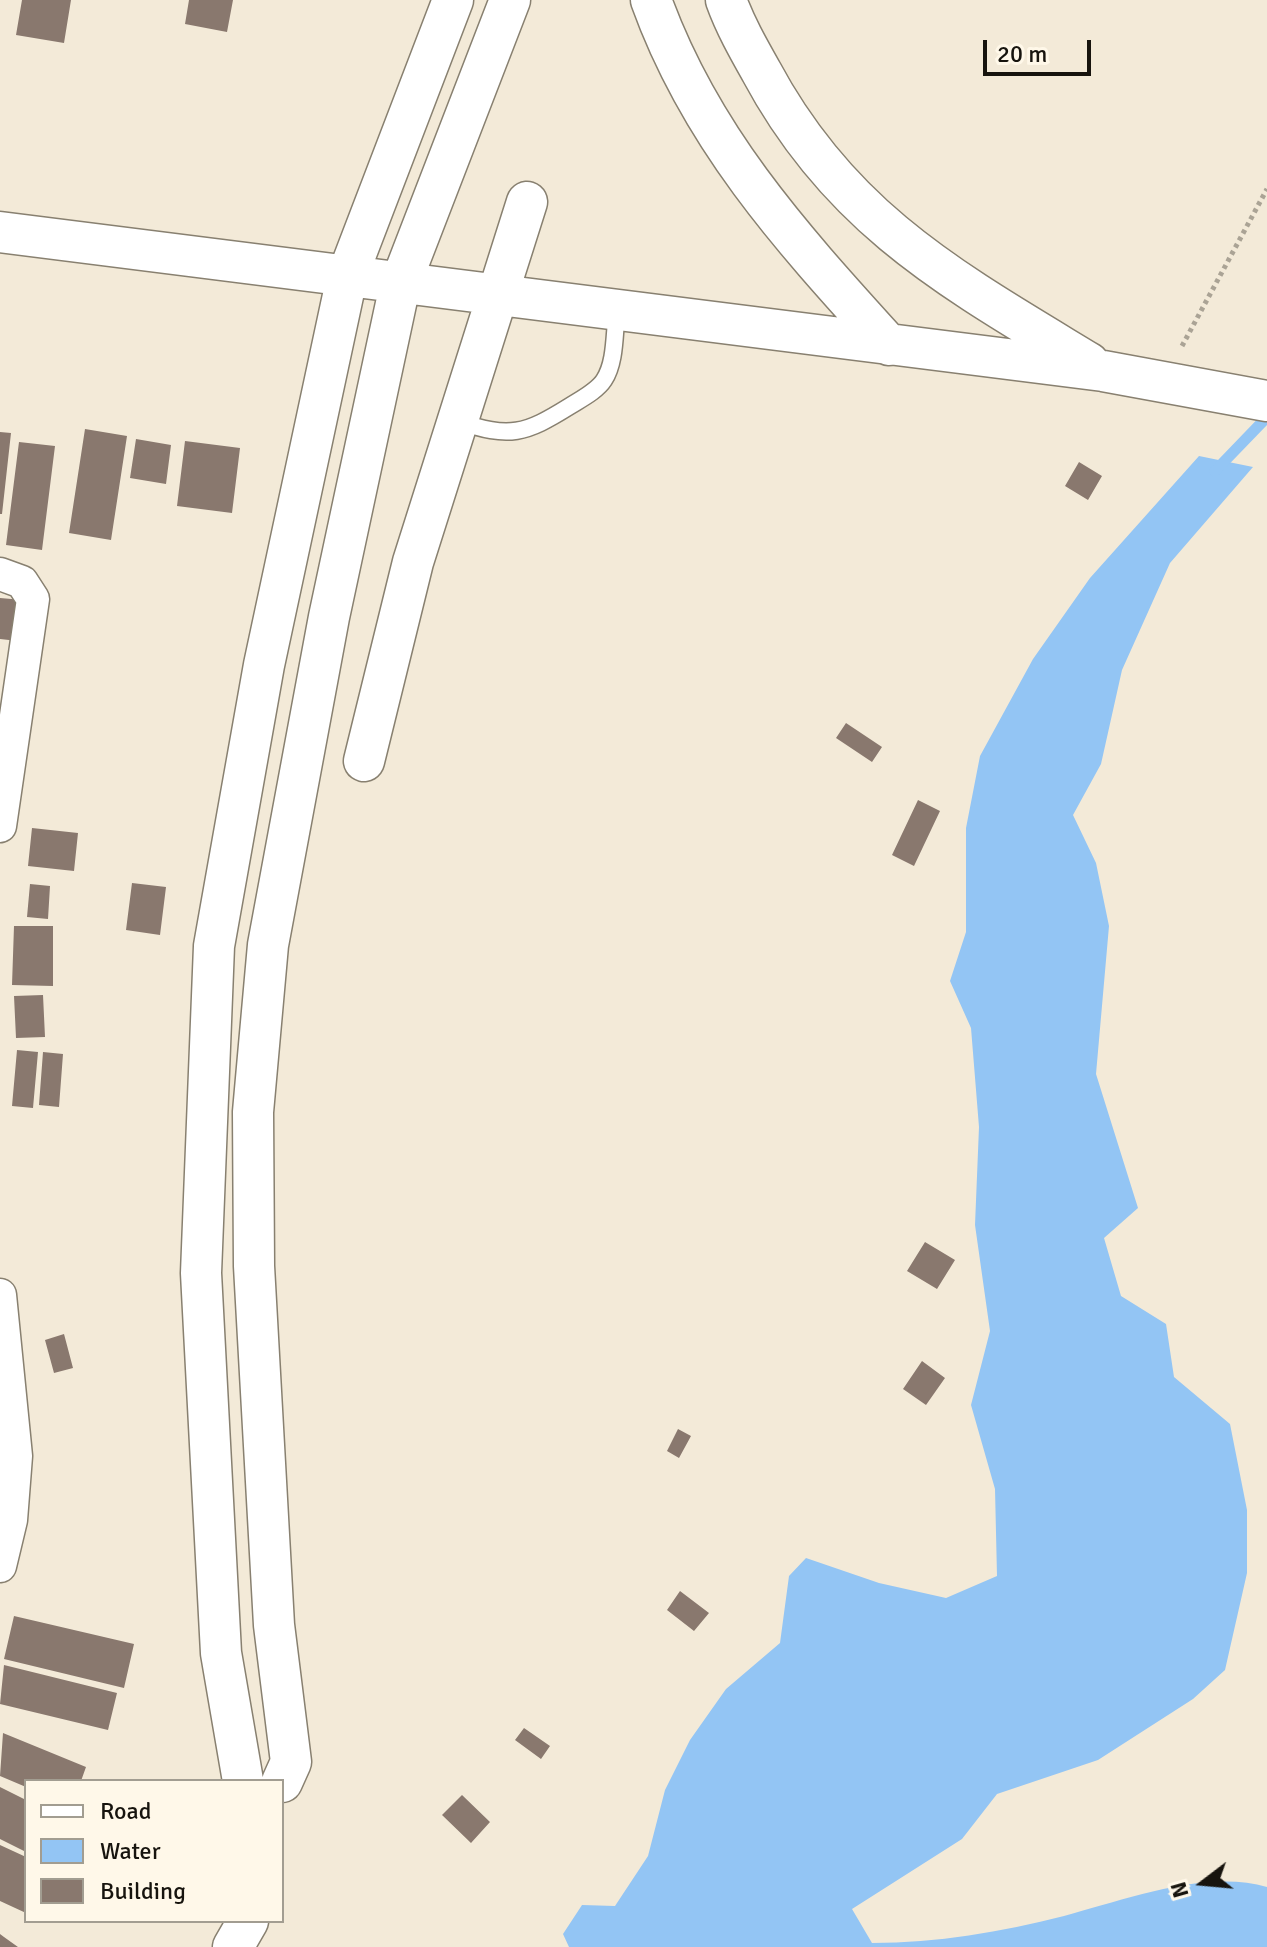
<!DOCTYPE html>
<style>
body{margin:0}
#map{position:relative;width:1267px;height:1947px;overflow:hidden;background:#f3ead8;font-family:Signika,sans-serif}
canvas{display:block}
.legend{position:absolute;left:24px;top:1779px;width:260px;height:144px;box-sizing:border-box;background:#fff8e9;border:2px solid #a29d91;margin:0;padding:10px 14px;list-style:none;font-size:24px;color:#17140e}
.legend li{display:flex;align-items:center;gap:16px;height:40px}
.legend b{width:40px;border:2px solid #a29d91}
.north{position:absolute;left:1163px;top:1843px;width:80px;height:80px;-webkit-text-stroke:6px #fff8e9;paint-order:stroke;rotate:254deg;font-size:22px;font-weight:700;line-height:32px;text-align:center;color:#17140e}
.north::after{content:'';display:block;margin:auto;width:28px;height:36px;background:#17140e;clip-path:polygon(50% 0,100% 100%,50% 72%,0 100%)}
.scale{position:absolute;left:983px;top:40px;width:108px;height:36px;box-sizing:border-box;border:4px solid #17140e;border-top:0;padding-left:10px;font-size:24px;line-height:28px;white-space:nowrap;color:#17140e;-webkit-text-stroke:6px #fff8e9;paint-order:stroke}
</style>
<div id="map">
<canvas width="1267" height="1947"></canvas>
<ul class="legend">
<li><b style="height:10px;background:#fff"></b>Road</li>
<li><b style="height:22px;background:#93c5f4"></b>Water</li>
<li><b style="height:22px;background:#89786e"></b>Building</li>
</ul>
<div class="north">N</div>
<div class="scale">20 m</div>
</div>
<script>
const ctx = document.querySelector('canvas').getContext('2d');
ctx.lineJoin = 'round';
function paint(path, color) { ctx.fillStyle = color; ctx.fill(path, 'evenodd'); }
function stroke(path, color, width, dash) { ctx.strokeStyle = color; ctx.lineWidth = width; ctx.lineCap = dash ? 'butt' : 'round'; ctx.setLineDash(dash || []); ctx.stroke(path); }
paint(new Path2D(`
 M 1199,456 L 1253,467 L 1170,563 L 1122,670 L 1101,764 L 1073,815 L 1096,863 L 1109,926 L 1096,1074 L 1138,1208 L 1104,1238 L 1121,1296 L 1166,1324 L 1174,1377 L 1230,1424 L 1247,1510 L 1247,1573 L 1225,1670 L 1193,1699 L 1098,1760 L 997,1794 L 962,1839 L 852,1909 L 872,1943 C 937,1943 1001,1932 1064,1916 C 1124,1900 1206,1869 1267,1887 L 1267,1947 L 569,1947 L 563,1934 L 582,1905 L 615,1906 L 648,1856 L 665,1790 L 690,1740 L 726,1689 L 780,1643 L 789,1576 L 806,1558 L 879,1583 L 946,1598 L 997,1576 L 995,1489 L 971,1405 L 990,1331 L 975,1225 L 979,1127 L 971,1028 L 950,981 L 966,932 L 966,828 L 980,756 L 1033,659 L 1090,578 Z`), '#93c5f4');
stroke(new Path2D(`
 M 1215,471 L 1267,417`), '#93c5f4', 11);
paint(new Path2D(`
 M 22,0 L 71,0 L 64,43 L 16,35 Z
 M 189,0 L 233,0 L 227,32 L 185,24 Z
 M 85,429 L 127,436 L 111,540 L 69,533 Z
 M 0,432 L 11,433 L 2,514 L 0,514 Z
 M 136,439 L 171,445 L 166,484 L 130,478 Z
 M 185,441 L 240,448 L 232,513 L 177,506 Z
 M 19,442 L 55,446 L 42,550 L 6,545 Z
 M 1079,462 L 1102,476 L 1088,500 L 1065,486 Z
 M 0,598 L 23,600 L 18,641 L 0,639 Z
 M 846,723 L 882,747 L 872,762 L 836,738 Z
 M 918,800 L 940,811 L 914,866 L 892,855 Z
 M 32,828 L 78,833 L 74,871 L 28,866 Z
 M 132,883 L 166,887 L 160,935 L 126,930 Z
 M 30,884 L 50,886 L 48,919 L 27,917 Z
 M 14,926 L 53,926 L 53,986 L 12,985 Z
 M 43,995 L 45,1037 L 16,1038 L 14,996 Z
 M 17,1050 L 38,1052 L 33,1108 L 12,1106 Z
 M 43,1052 L 63,1054 L 59,1107 L 39,1105 Z
 M 925,1242 L 955,1260 L 937,1289 L 907,1271 Z
 M 64,1334 L 73,1368 L 54,1373 L 45,1340 Z
 M 922,1361 L 945,1378 L 926,1405 L 903,1389 Z
 M 678,1429 L 691,1436 L 679,1458 L 667,1451 Z
 M 680,1591 L 709,1613 L 694,1631 L 667,1610 Z
 M 14,1616 L 134,1644 L 124,1688 L 4,1659 Z
 M 4,1665 L 117,1693 L 108,1730 L 0,1704 Z
 M 524,1728 L 550,1746 L 541,1759 L 515,1740 Z
 M 3,1733 L 86,1767 L 81,1781 L 26,1781 L 26,1787 L 0,1776 Z
 M 0,1787 L 26,1800 L 26,1852 L 0,1839 Z
 M 462,1795 L 490,1822 L 471,1843 L 442,1815 Z
 M 0,1845 L 26,1857 L 26,1913 L 0,1901 Z
 M 0,1934 L 4,1937 L 18,1947 L 0,1947 Z`), '#89786e');
const service = new Path2D(`
 M 458,421 C 510,439 525,434 570,406 C 581,399 597,391 604,380 C 616,362 614,332 617,312`);
const minor = new Path2D(`
 M 0,574 L 22,582 L 33,599 L 0,826
 M 0,1295 L 16,1456 L 11,1520 L 0,1566`);
const tertiary = new Path2D(`
 M 651,0 C 701,139 792,238 889,345
 M 726,0 C 735,25 748,48 761,71 C 840,219 952,280 1089,363
 M 0,232 L 1103,371 L 1267,401
 M 364,761 L 413,562 L 527,202
 M 243,1781 L 221,1653 L 201,1273 L 214,946 L 264,665 L 347,277 L 453,0
 M 282,1782 L 291,1762 L 274,1625 L 254,1266 L 253,1112 L 268,945 L 329,617 L 400,285 L 510,0
 M 233,1947 L 248,1921`);
stroke(service, '#888070', 19);
stroke(minor, '#888070', 35);
stroke(tertiary, '#888070', 43);
stroke(new Path2D(`
 M 1182,346 L 1267,189`), '#aaa395', 5, [4, 4]);
stroke(service, '#fff', 16);
stroke(minor, '#fff', 32);
stroke(tertiary, '#fff', 40);
</script>
